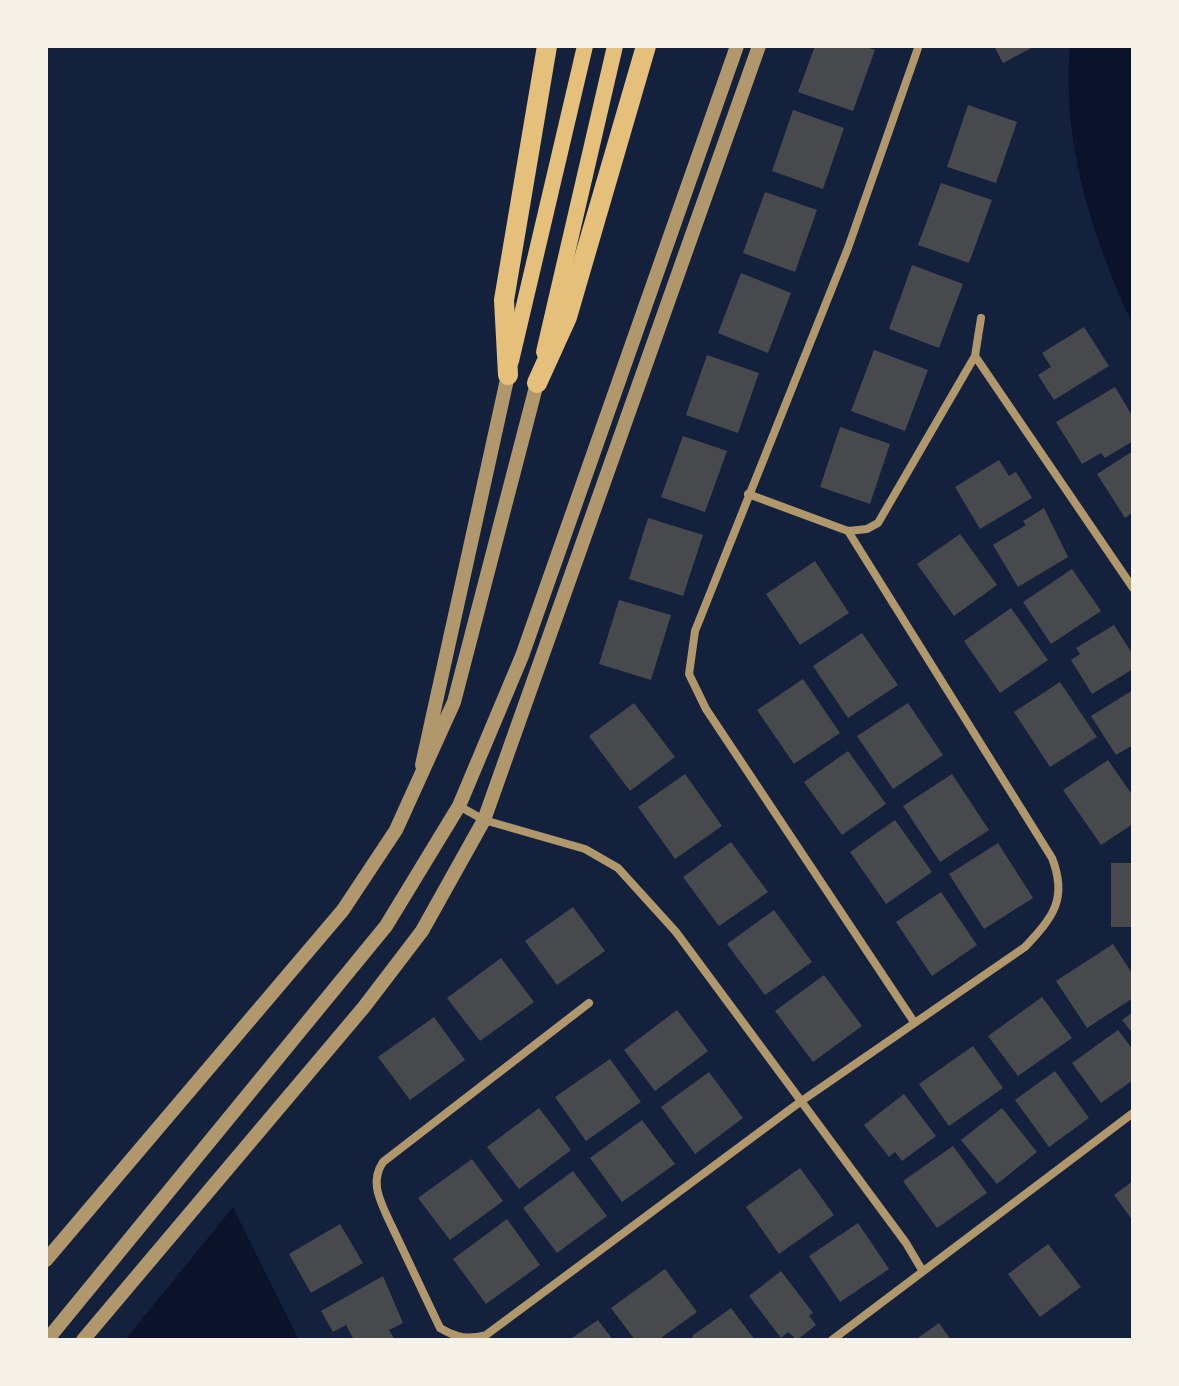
<!DOCTYPE html>
<style>
body{margin:0}
#map{position:relative;width:1179px;height:1386px;overflow:hidden;background:#14213d;font-family:"IBM Plex Serif",serif}
canvas{display:block}
.frame{position:absolute;inset:0;border:48px solid #f6f1e7;pointer-events:none}
</style>
<div id="map">
<canvas width="1179" height="1386"></canvas>
<div class="frame"></div>
</div>
<script>
const ctx = document.querySelector('canvas').getContext('2d');
ctx.lineJoin = 'round';
function paint(path, color) { ctx.fillStyle = color; ctx.fill(path, 'evenodd'); }
function stroke(path, color, width, dash) { ctx.strokeStyle = color; ctx.lineWidth = width; ctx.lineCap = dash ? 'butt' : 'round'; ctx.setLineDash(dash || []); ctx.stroke(path); }
paint(new Path2D(`
 M 1070,46 L 1133,46 L 1133,325 C 1093,240 1061,142 1070,46 Z
 M 233,1207 L 299,1340 L 125,1340 Z`), '#0b132b');
paint(new Path2D(`
 M 815,46 L 863,46 L 875,50 L 853,111 L 798,92 Z
 M 994,46 L 1035,46 L 1003,63 Z
 M 968,105 L 1017,122 L 996,183 L 947,167 Z
 M 793,110 L 844,128 L 823,189 L 772,171 Z
 M 941,183 L 992,200 L 969,263 L 918,245 Z
 M 765,192 L 817,210 L 795,272 L 743,253 Z
 M 912,265 L 963,284 L 939,348 L 889,329 Z
 M 741,273 L 791,293 L 768,353 L 718,333 Z
 M 1084,327 L 1109,366 L 1054,400 L 1038,375 L 1051,367 L 1042,353 Z
 M 874,350 L 928,370 L 905,431 L 851,411 Z
 M 707,355 L 759,373 L 738,433 L 686,415 Z
 M 1115,387 L 1133,417 L 1133,441 L 1105,458 L 1101,453 L 1082,464 L 1056,422 Z
 M 840,427 L 890,444 L 870,504 L 820,487 Z
 M 683,436 L 727,451 L 705,512 L 661,497 Z
 M 1133,451 L 1133,512 L 1125,518 L 1097,474 Z
 M 999,460 L 1009,476 L 1016,472 L 1032,498 L 980,529 L 955,487 Z
 M 1044,508 L 1068,557 L 1018,587 L 993,545 L 1026,525 L 1023,521 Z
 M 648,518 L 703,535 L 683,596 L 629,579 Z
 M 960,534 L 997,585 L 954,616 L 917,564 Z
 M 815,561 L 849,613 L 800,645 L 766,594 Z
 M 1072,569 L 1101,611 L 1051,644 L 1023,602 Z
 M 619,600 L 671,615 L 651,680 L 599,664 Z
 M 1011,608 L 1048,660 L 1000,693 L 964,641 Z
 M 1114,625 L 1133,655 L 1133,669 L 1092,694 L 1071,660 L 1080,654 L 1076,648 Z
 M 862,633 L 898,685 L 848,718 L 813,666 Z
 M 803,679 L 840,733 L 794,764 L 757,710 Z
 M 1060,682 L 1097,737 L 1050,767 L 1014,712 Z
 M 1133,690 L 1133,745 L 1116,755 L 1091,716 Z
 M 634,703 L 675,757 L 630,791 L 589,736 Z
 M 908,703 L 943,755 L 893,789 L 857,736 Z
 M 848,751 L 886,804 L 842,835 L 804,782 Z
 M 1108,760 L 1133,796 L 1133,824 L 1101,845 L 1063,790 Z
 M 685,774 L 722,826 L 675,859 L 638,807 Z
 M 952,774 L 989,830 L 940,862 L 903,806 Z
 M 895,820 L 932,872 L 886,904 L 850,852 Z
 M 731,842 L 768,892 L 719,926 L 683,877 Z
 M 998,843 L 1033,898 L 984,929 L 949,874 Z
 M 1111,863 L 1133,863 L 1133,927 L 1111,927 Z
 M 941,892 L 977,945 L 932,976 L 896,922 Z
 M 573,907 L 605,951 L 557,985 L 525,941 Z
 M 774,910 L 812,962 L 765,995 L 727,944 Z
 M 1113,944 L 1133,975 L 1133,998 L 1087,1028 L 1056,981 Z
 M 501,958 L 534,1002 L 480,1041 L 447,998 Z
 M 824,975 L 862,1026 L 813,1062 L 775,1011 Z
 M 1042,997 L 1072,1038 L 1018,1076 L 988,1036 Z
 M 677,1010 L 708,1051 L 655,1091 L 624,1050 Z
 M 1133,1012 L 1133,1034 L 1122,1020 Z
 M 434,1017 L 465,1060 L 410,1100 L 378,1057 Z
 M 1118,1030 L 1133,1050 L 1133,1080 L 1101,1103 L 1072,1063 Z
 M 973,1046 L 1003,1088 L 949,1126 L 919,1084 Z
 M 610,1059 L 641,1102 L 586,1141 L 555,1097 Z
 M 1055,1071 L 1089,1118 L 1049,1147 L 1015,1100 Z
 M 709,1072 L 743,1118 L 695,1154 L 661,1107 Z
 M 904,1094 L 936,1136 L 902,1161 L 895,1152 L 889,1157 L 864,1125 Z
 M 539,1108 L 571,1150 L 519,1189 L 487,1147 Z
 M 1002,1108 L 1037,1152 L 997,1184 L 961,1140 Z
 M 642,1120 L 675,1164 L 622,1202 L 590,1158 Z
 M 953,1146 L 987,1193 L 937,1228 L 903,1181 Z
 M 472,1159 L 503,1201 L 450,1240 L 418,1198 Z
 M 800,1168 L 834,1215 L 779,1254 L 746,1207 Z
 M 573,1171 L 607,1216 L 557,1253 L 523,1208 Z
 M 1133,1181 L 1133,1221 L 1114,1195 Z
 M 507,1219 L 540,1265 L 486,1304 L 453,1259 Z
 M 858,1223 L 889,1269 L 840,1302 L 809,1256 Z
 M 340,1224 L 363,1263 L 311,1293 L 289,1254 Z
 M 1048,1244 L 1081,1287 L 1040,1317 L 1008,1274 Z
 M 665,1269 L 697,1312 L 658,1340 L 635,1340 L 611,1308 Z
 M 781,1271 L 813,1313 L 809,1316 L 816,1325 L 797,1340 L 788,1332 L 781,1338 L 749,1296 Z
 M 383,1276 L 403,1323 L 389,1330 L 395,1340 L 354,1340 L 346,1325 L 333,1332 L 321,1311 Z
 M 731,1308 L 755,1340 L 695,1340 L 692,1336 Z
 M 598,1320 L 613,1340 L 569,1340 Z
 M 939,1323 L 951,1340 L 915,1340 Z`), '#48494c');
stroke(new Path2D(`
 M 975,356 L 1133,588
 M 748,494 L 848,531 L 867,529 L 878,523 L 975,356 L 981,318
 M 459,806 L 484,820 L 585,849 L 618,868 L 676,932 L 906,1243 L 922,1270
 M 589,1003 L 383,1162 C 371,1180 378,1196 386,1214 L 440,1328 C 457,1338 468,1340 486,1335 L 800,1102 L 1025,947 C 1053,917 1068,899 1052,858 L 848,531
 M 914,1022 L 706,709 L 689,674 L 695,631 L 848,248 L 918,48
 M 832,1340 L 1133,1113`), '#b1986c', 8);
stroke(new Path2D(`
 M 422,765 L 508,375
 M 46,1260 L 343,910 L 396,830 L 454,702 L 537,383
 M 47,1340 L 386,926 L 459,806 L 522,656 L 737,46
 M 83,1340 L 364,1007 L 422,931 L 484,820 L 759,46`), '#b1986c', 14);
stroke(new Path2D(`
 M 544,352 L 615,46
 M 511,361 L 585,46`), '#e5c07b', 16);
stroke(new Path2D(`
 M 508,375 L 504,300 L 547,46
 M 537,383 L 567,317 L 646,46`), '#e5c07b', 20);
</script>
